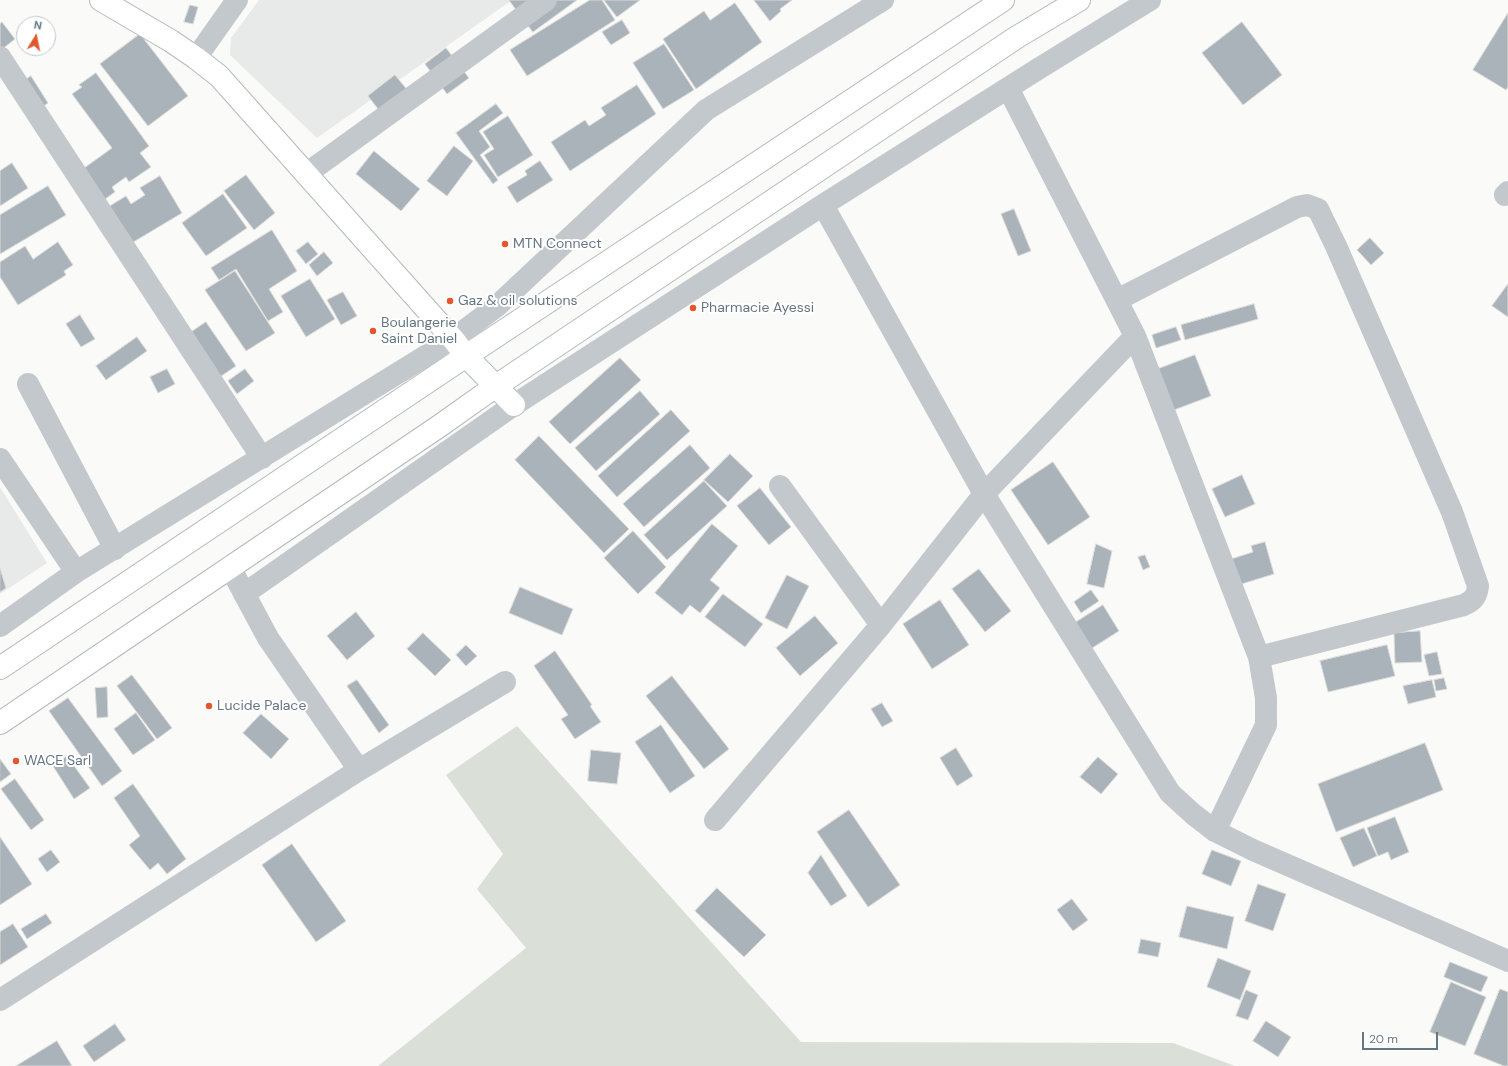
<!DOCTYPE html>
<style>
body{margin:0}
#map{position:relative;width:1508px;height:1066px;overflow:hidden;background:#fafaf8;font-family:"DM Sans",sans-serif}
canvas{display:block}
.north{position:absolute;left:16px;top:16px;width:40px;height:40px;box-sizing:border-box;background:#fff;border:1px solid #c1c8cd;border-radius:50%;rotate:10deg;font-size:11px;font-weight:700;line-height:16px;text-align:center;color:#657683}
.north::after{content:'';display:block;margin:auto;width:14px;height:18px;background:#e4572e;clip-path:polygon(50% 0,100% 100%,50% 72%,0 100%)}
.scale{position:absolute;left:1362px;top:1032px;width:76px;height:18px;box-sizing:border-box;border:2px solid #657683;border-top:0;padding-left:5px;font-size:12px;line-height:14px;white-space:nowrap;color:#657683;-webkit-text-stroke:3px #fff;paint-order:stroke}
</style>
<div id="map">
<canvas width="1508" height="1066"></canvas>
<div class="north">N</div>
<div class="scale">20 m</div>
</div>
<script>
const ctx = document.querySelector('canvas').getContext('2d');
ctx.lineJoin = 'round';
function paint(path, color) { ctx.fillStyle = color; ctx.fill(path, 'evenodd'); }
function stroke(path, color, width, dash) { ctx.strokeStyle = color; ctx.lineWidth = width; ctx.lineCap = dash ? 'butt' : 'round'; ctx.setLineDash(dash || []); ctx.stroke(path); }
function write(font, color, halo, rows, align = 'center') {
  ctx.font = font + ' "DM Sans",sans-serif'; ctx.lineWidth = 4; ctx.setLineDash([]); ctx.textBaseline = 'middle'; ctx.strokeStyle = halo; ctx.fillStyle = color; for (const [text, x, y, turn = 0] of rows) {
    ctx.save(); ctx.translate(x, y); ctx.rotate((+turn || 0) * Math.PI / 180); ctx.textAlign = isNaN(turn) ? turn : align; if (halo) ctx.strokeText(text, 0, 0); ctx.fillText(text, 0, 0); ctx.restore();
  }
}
paint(new Path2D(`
 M 259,0 L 512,0 L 317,138 L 230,55 L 231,38 Z
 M 0,487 L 47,563 L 0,594 Z`), '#e8e9e9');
paint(new Path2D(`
 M 517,726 L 801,1042 L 1173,1043 L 1235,1066 L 378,1066 L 526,948 L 477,889 L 503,854 L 446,775 Z`), '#dadfd7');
const building = new Path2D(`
 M 509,0 L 577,0 L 533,32 Z
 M 590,0 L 602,0 L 615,20 L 527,76 L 510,50 Z
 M 604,0 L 640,0 L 617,17 Z
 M 754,0 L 792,0 L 780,9 L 781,11 L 770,21 Z
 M 735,3 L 762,42 L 696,89 L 663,39 L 704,11 L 710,20 Z
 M 190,5 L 198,7 L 193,24 L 184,22 Z
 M 1508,13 L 1508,87 L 1506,90 L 1473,70 Z
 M 622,20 L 630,33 L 611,45 L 602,32 Z
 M 2,22 L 15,39 L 1,50 L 0,48 L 0,24 Z
 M 1242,22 L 1282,75 L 1243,105 L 1202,53 Z
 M 140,34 L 188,96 L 148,126 L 100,64 Z
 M 664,44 L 694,90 L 663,109 L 633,63 Z
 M 446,48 L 469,78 L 447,94 L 425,64 Z
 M 96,73 L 149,146 L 140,153 L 151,167 L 129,182 L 126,177 L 112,187 L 115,192 L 91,209 L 69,179 L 112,148 L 72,94 L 82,87 L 79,85 Z
 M 395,75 L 409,92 L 382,114 L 368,96 Z
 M 31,76 L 48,103 L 34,112 L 17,86 Z
 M 637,85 L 656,114 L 570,171 L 551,142 L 585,120 L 589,126 L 606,115 L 601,108 Z
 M 496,104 L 503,113 L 479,131 L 490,147 L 480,155 L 498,180 L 493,184 L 456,133 Z
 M 508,116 L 533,155 L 498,177 L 484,155 L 494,149 L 483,132 Z
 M 454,146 L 473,161 L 447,196 L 427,181 Z
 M 374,151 L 420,189 L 401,211 L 356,174 Z
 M 540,161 L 553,180 L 517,203 L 507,187 L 527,175 L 525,171 Z
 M 12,163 L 28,188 L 0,206 L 0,171 Z
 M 246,175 L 275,213 L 254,230 L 224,191 Z
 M 160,176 L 182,213 L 125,247 L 103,210 L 126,196 L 131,204 L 145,195 L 140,188 Z
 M 48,186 L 66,215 L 0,254 L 0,215 Z
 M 223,194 L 247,228 L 206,256 L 182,223 Z
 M 1014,209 L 1031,251 L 1018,256 L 1001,214 Z
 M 272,230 L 297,271 L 269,289 L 283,312 L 268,321 L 236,269 L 219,280 L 211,268 Z
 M 1370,238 L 1384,253 L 1371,265 L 1357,250 Z
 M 58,242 L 73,265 L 64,271 L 66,275 L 18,305 L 0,277 L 0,262 L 25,246 L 33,259 Z
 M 308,242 L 318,254 L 306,264 L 296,251 Z
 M 324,252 L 333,263 L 317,276 L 309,265 Z
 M 235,271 L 275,333 L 246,351 L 205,290 Z
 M 310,279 L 335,319 L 306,337 L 281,296 Z
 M 1508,284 L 1508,317 L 1492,306 Z
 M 343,292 L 357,316 L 341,325 L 327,300 Z
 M 1254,304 L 1258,319 L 1185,340 L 1181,325 Z
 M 80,315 L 95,339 L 81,347 L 66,324 Z
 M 206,322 L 236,366 L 208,385 L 178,341 Z
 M 1176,327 L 1181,340 L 1156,348 L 1152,335 Z
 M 137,337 L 147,351 L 106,380 L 96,366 Z
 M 1195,355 L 1211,396 L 1166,413 L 1150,372 Z
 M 620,358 L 641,380 L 570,444 L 549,422 Z
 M 167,369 L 175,384 L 158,393 L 150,377 Z
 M 245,369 L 254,381 L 237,394 L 228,381 Z
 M 640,391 L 660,414 L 596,471 L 575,448 Z
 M 671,410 L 690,431 L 617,497 L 598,476 Z
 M 539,436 L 629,529 L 604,553 L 515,460 Z
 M 690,445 L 710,468 L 644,527 L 623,504 Z
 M 730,454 L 753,476 L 728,502 L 704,480 Z
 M 1053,462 L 1090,517 L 1048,545 L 1011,490 Z
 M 1242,475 L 1255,504 L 1225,517 L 1212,489 Z
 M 704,481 L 727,506 L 667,560 L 644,535 Z
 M 760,488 L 791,527 L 769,545 L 737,506 Z
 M 712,524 L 738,546 L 710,580 L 720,588 L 700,613 L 690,605 L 682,615 L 655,593 Z
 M 633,531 L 666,567 L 638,594 L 604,558 Z
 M 1265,542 L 1274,574 L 1235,586 L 1228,560 L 1253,552 L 1251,546 Z
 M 1096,544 L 1112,551 L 1104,588 L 1087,584 Z
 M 1145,555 L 1150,567 L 1143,570 L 1138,557 Z
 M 0,568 L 6,588 L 0,592 Z
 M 979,569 L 1011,611 L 985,632 L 952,589 Z
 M 787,575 L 809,586 L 787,629 L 765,618 Z
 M 520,587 L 573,609 L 562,635 L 509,613 Z
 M 1091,590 L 1099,601 L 1081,613 L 1074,602 Z
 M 723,594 L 763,624 L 745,647 L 705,617 Z
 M 940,600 L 969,645 L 932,669 L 903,624 Z
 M 1103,605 L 1119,631 L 1089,650 L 1073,624 Z
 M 356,612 L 375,636 L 347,660 L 327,636 Z
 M 815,616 L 838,643 L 800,676 L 776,648 Z
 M 1420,631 L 1422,662 L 1395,663 L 1394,633 Z
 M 423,633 L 451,660 L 435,676 L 407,649 Z
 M 466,645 L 477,656 L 466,666 L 456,655 Z
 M 1387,645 L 1395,676 L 1328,692 L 1320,661 Z
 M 555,651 L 592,705 L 590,706 L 601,722 L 575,739 L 561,719 L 568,715 L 534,666 Z
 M 1437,652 L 1442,674 L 1429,676 L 1424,655 Z
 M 132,675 L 172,728 L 157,739 L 117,686 Z
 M 672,676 L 729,749 L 704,769 L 646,696 Z
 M 1444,678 L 1447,689 L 1436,691 L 1434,680 Z
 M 357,680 L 389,725 L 379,733 L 347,686 Z
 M 1432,680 L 1436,697 L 1408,704 L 1403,686 Z
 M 107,687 L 108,717 L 97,718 L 95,688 Z
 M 68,698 L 122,771 L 102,786 L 49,711 Z
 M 882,703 L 893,721 L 882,727 L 871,709 Z
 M 136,713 L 155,740 L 133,755 L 114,729 Z
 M 261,714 L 289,739 L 271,759 L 243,733 Z
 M 661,725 L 695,776 L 670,793 L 635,742 Z
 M 1425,743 L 1443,790 L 1336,832 L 1318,784 Z
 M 956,748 L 973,776 L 957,786 L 940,758 Z
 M 591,750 L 621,753 L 617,784 L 588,781 Z
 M 67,756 L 90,788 L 74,799 L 53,766 Z
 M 1098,757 L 1118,774 L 1101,794 L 1080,777 Z
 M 0,759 L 11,774 L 0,782 Z
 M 15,779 L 44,820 L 31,830 L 1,789 Z
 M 133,784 L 186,859 L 167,874 L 158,863 L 150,870 L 129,845 L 140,836 L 114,798 Z
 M 849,810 L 900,885 L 868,907 L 817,832 Z
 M 1395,817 L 1409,852 L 1391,860 L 1388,852 L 1378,856 L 1367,828 Z
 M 1364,828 L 1377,856 L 1353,867 L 1340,838 Z
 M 0,837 L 32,884 L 0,905 Z
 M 292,844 L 346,921 L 316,942 L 262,865 Z
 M 51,850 L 60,862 L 47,872 L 38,859 Z
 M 1212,850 L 1241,861 L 1231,886 L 1202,874 Z
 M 821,855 L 847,896 L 831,906 L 808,873 Z
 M 1258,884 L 1286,894 L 1273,931 L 1245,921 Z
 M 717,888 L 766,935 L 744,957 L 695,911 Z
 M 1072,899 L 1088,920 L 1073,931 L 1057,910 Z
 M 1187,906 L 1234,917 L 1227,949 L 1179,937 Z
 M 46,914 L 52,923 L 27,939 L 21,929 Z
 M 13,924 L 28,947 L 0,965 L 0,932 Z
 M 1141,939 L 1161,943 L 1158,957 L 1138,953 Z
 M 1218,958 L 1251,971 L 1240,1000 L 1207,987 Z
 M 1450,962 L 1488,977 L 1481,992 L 1444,977 Z
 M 1451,982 L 1486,997 L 1465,1046 L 1430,1032 Z
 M 1500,989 L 1508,992 L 1508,1066 L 1504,1066 L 1474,1054 Z
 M 1246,990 L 1258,995 L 1248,1020 L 1236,1016 Z
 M 1266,1021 L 1291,1037 L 1278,1057 L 1253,1041 Z
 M 115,1024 L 126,1040 L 94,1062 L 83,1046 Z
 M 57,1041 L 72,1066 L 16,1066 Z`);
paint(building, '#aab3b9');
stroke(building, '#dcdcda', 1);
const major = new Path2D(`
 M 101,0 L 171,41 L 196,58 L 219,76 L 453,339 L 466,356 L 514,405`);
const highway = new Path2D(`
 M 0,668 L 466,356 L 1003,0
 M 0,723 L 438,427 L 496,386 L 1017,37 L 1079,0`);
stroke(major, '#b5babe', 24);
stroke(highway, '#b4b9bd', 24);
stroke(new Path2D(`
 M 0,57 L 262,458
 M 196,58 L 237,0
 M 1008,88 L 1135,336 L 1259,657 L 1266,698 L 1266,725 L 1215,831
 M 306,174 L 546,0
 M 1505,195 L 1508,192
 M 823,205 L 984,494 L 1170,793 L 1193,814 L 1215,831 L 1253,850 L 1508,961
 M 1117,300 L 1297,207 L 1307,205 L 1318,209 L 1336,246 L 1452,512 L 1478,586 C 1477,596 1474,600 1464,605 L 1259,657
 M 28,384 L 115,549
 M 0,459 L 76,572
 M 780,486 L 881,625
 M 230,567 L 268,638 L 359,770
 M 244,594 L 514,405 L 823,205 L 1038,69 L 1150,0
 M 0,626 L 76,572 L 453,339 L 497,306 L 706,110 L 883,0
 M 715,820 L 881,625 L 984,494 L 1135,336
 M 0,1000 L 359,770 L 505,682`), '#c3c8cc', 22);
stroke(major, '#fff', 22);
stroke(highway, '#fff', 22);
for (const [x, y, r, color] of [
 [505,244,4,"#e4572e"],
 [450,301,4,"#e4572e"],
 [693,308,4,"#e4572e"],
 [373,331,4,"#e4572e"],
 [209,706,4,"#e4572e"],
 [16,761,4,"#e4572e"]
]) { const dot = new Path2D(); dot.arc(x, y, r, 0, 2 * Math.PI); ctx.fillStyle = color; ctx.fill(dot); stroke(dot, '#fff', 1.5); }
write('14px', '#657683', '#fff', [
 ["MTN Connect",513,244],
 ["Gaz & oil solutions",458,301],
 ["Pharmacie Ayessi",701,308],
 ["Boulangerie",381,323],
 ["Saint Daniel",381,339],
 ["Lucide Palace",217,706],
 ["WACE Sarl",24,761]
], 'left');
</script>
